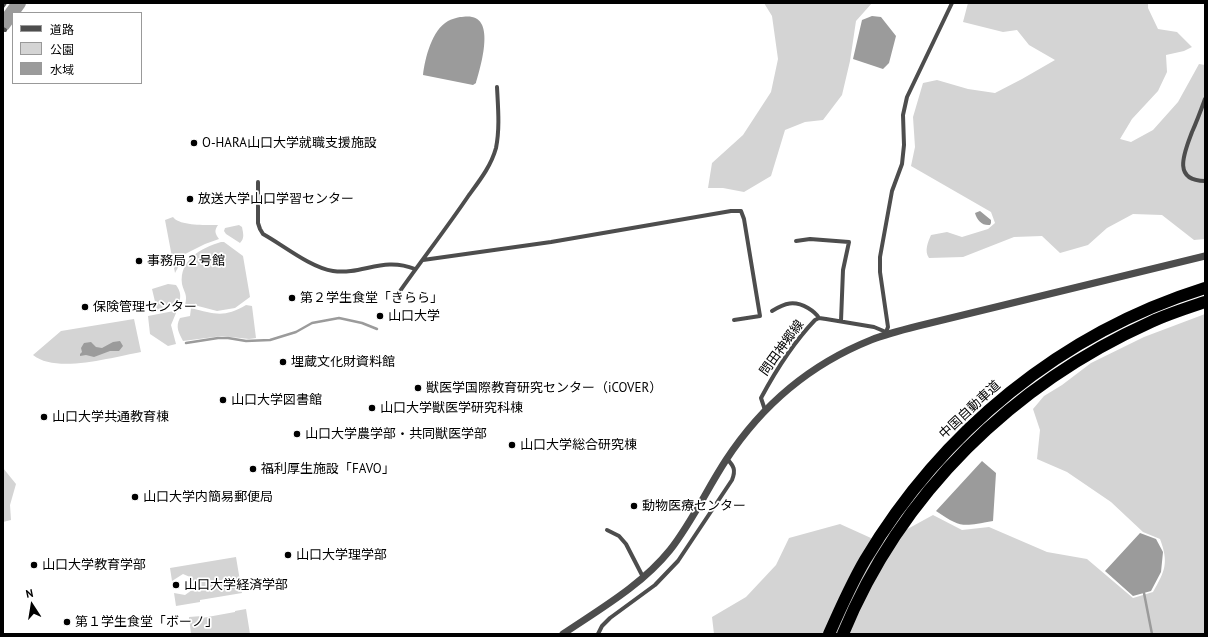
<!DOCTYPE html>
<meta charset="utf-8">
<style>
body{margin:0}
#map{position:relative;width:1208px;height:637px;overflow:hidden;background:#fff;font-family:"PT Sans","Noto Sans JP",sans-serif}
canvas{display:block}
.frame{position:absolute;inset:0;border:4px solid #000;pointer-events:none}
.legend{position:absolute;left:12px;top:12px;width:130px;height:72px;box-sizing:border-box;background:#fff;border:1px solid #999;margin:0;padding:5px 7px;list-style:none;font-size:12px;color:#000}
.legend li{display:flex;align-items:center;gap:8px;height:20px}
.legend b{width:20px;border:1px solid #999}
.north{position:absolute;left:12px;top:585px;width:40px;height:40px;-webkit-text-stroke:3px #fff;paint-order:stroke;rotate:348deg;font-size:11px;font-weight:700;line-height:16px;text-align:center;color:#000}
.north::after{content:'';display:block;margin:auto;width:14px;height:18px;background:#000;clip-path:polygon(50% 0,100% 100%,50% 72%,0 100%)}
</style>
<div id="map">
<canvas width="1208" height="637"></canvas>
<div class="frame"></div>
<ul class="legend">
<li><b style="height:5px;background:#4d4d4d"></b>道路</li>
<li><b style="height:11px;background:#d4d4d4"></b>公園</li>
<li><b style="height:11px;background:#9b9b9b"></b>水域</li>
</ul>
<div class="north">N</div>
</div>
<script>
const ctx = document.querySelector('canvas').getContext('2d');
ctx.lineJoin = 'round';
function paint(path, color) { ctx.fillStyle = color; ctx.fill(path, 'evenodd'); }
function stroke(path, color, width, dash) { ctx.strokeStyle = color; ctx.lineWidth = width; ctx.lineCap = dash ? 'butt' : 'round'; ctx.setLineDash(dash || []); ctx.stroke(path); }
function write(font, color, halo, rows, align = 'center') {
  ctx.font = font + ' "PT Sans","Noto Sans JP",sans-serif'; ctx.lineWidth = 3.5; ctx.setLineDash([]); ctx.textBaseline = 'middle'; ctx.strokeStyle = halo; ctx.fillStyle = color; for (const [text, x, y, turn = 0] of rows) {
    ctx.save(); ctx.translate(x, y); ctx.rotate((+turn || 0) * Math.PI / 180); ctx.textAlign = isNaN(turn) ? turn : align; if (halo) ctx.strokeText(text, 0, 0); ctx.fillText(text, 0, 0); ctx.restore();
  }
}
paint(new Path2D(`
 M 764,3 L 872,3 L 856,21 L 850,61 L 842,95 L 823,120 L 805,122 L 785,130 L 771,176 L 744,192 L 723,188 L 708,188 L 712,163 L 743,135 L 771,92 L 778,59 L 772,16 Z
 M 968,3 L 1148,3 L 1148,8 L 1158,29 L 1177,32 L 1192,47 L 1184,51 L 1166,55 L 1167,72 L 1158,91 L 1132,119 L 1120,139 L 1131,142 L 1153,130 L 1178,102 L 1199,64 L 1205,65 L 1205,239 L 1194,240 L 1162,215 L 1133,214 L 1107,228 L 1088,245 L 1060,253 L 1042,236 L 1014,237 L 963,257 L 929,258 C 924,251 928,242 931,235 L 947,232 L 962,237 L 988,229 L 995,223 L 991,212 L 911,166 L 915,147 L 913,117 L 923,83 L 937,80 L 968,89 L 995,93 L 1022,79 L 1055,60 L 1029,45 L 1017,30 L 1003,32 L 963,22 Z
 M 173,217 C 179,226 207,225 218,225 C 214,231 215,233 219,239 L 205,244 L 185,254 L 175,273 L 165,220 Z
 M 239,225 L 242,227 C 243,233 245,238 240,243 L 226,234 L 224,231 L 225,228 Z
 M 221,242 L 224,242 L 243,256 L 250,297 L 235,308 L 217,311 L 198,306 L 185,305 C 188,294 184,293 182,284 C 179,260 201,248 221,242 Z
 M 168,284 L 176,285 C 181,292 181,296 179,304 L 157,310 L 152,289 Z
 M 246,305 L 252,306 L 256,338 L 249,339 L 222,336 L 183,341 C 179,333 175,327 180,318 L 190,316 L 191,308 C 215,314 224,318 246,305 Z
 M 174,311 L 176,313 L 171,325 L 176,344 L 168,346 L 150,334 L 148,316 Z
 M 1205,314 L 1205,634 L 714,634 L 712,617 L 746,597 L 776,565 L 789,538 L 840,524 L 882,543 L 933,515 L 962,530 L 989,527 L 1047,552 L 1087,559 L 1133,598 L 1153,592 C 1165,571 1169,563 1160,539 L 1143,532 L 1111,502 L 1067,472 L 1037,459 L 1040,430 L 1033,409 L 1044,396 L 1062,385 L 1091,363 L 1144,337 Z
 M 134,319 L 141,352 C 113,357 56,374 33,355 L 61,331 Z
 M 3,468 L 16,484 L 10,505 L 11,520 L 3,522 Z
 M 236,557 L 242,593 L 200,600 L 200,602 L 176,606 L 174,593 L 185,595 L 192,590 L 191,586 L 194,585 L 193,581 L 190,581 L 190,577 L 183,574 L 172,581 L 170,568 Z
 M 246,609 L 250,634 L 191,634 L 189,617 L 202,616 L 202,618 L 235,612 L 235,611 Z`), '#d4d4d4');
paint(new Path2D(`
 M 872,16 L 881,17 L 896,36 L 889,63 L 883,69 L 853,59 L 862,20 Z
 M 460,17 C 463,17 468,16 472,17 C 495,21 480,69 476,83 L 473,85 L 423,75 C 425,58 432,30 448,21 C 451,19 456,18 460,17 Z
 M 980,211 L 991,220 L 991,223 L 990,225 C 982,226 977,220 975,213 Z
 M 120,341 L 123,346 L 119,351 L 110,351 L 94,357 L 86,355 L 80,356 L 80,354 L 82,352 L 81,348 L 84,343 L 91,342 L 96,347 L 102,348 L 113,342 Z
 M 982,461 L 996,473 L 993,521 C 963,526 962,529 936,511 Z
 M 1140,533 L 1156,539 L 1163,552 L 1161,572 L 1151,591 L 1133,596 L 1105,571 Z`), '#9b9b9b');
stroke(new Path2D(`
 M 186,343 L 218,338 L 228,338 L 246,341 L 270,340 L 296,332 L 312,323 L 339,318 L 362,323 L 377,329
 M 1144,593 L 1152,634`), '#9b9b9b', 2.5);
stroke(new Path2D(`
 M 3,25 L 19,3`), '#9b9b9b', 14);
stroke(new Path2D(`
 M 3,6 L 5,3
 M 3,29 L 5,30
 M 1205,99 C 1201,110 1197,121 1192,132 C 1185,151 1171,181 1205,181
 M 258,182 L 258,223 L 260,229 L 263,234 C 283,245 311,268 333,271 C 363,275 383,256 415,269
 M 796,241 L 810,239 L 849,242 L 843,270 L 841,321
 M 423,260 L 551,242 L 731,211 L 741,211 L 744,219 L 760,316 L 734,320
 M 398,294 C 421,261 446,229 469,195 C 480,180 491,166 496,148 C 500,128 498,107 497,87
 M 772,311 C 785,303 794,300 808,308 C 813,311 816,313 819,318
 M 887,334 L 886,332 L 888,327 L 880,272 L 880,257 L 892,191 L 902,164 L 904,145 L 903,115 L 907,97 L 952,3
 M 765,410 L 761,398 C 776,370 792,344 815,320 L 819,318 L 826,319 L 874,327 L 886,332
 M 607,530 L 619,536 L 626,544 L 643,577
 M 598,634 L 602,626 L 610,618 L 655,585 L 678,561 L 732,480 C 736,470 734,466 727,459`), '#4d4d4d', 4);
stroke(new Path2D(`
 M 563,634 C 600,609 642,585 670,550 C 692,522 707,489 726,460 C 762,405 811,364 871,340 C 886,334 902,330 918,326 L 1205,256`), '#4d4d4d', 7);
stroke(new Path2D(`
 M 829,634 C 840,609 851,584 865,560 C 942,431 1061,333 1205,288
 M 843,634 C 901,493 1013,384 1151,322 C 1168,314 1187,308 1205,302`), '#000', 12);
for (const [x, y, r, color] of [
 [194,143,4,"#000"],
 [190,199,4,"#000"],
 [139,261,4,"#000"],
 [292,298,4,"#000"],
 [85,307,4,"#000"],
 [380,316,4,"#000"],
 [283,362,4,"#000"],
 [418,388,4,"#000"],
 [223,400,4,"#000"],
 [372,408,4,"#000"],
 [44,417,4,"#000"],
 [297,434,4,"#000"],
 [512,445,4,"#000"],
 [253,469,4,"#000"],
 [135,497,4,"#000"],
 [634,506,4,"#000"],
 [288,555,4,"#000"],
 [34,565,4,"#000"],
 [176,585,4,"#000"],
 [67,622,4,"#000"]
]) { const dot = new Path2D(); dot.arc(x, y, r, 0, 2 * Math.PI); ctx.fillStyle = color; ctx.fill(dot); stroke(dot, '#fff', 1.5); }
write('13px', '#000', '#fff', [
 ["O-HARA山口大学就職支援施設",202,143],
 ["放送大学山口学習センター",198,199],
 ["事務局２号館",147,261],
 ["第２学生食堂「きらら」",300,298],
 ["保険管理センター",93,307],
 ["山口大学",388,316],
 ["埋蔵文化財資料館",291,362],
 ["獣医学国際教育研究センター（iCOVER）",426,388],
 ["山口大学図書館",231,400],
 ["山口大学獣医学研究科棟",380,408],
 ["山口大学共通教育棟",52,417],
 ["山口大学農学部・共同獣医学部",305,434],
 ["山口大学総合研究棟",520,445],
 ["福利厚生施設「FAVO」",261,469],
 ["山口大学内簡易郵便局",143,497],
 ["動物医療センター",642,506],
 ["山口大学理学部",296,555],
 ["山口大学教育学部",42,565],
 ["山口大学経済学部",184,585],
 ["第１学生食堂「ボーノ」",75,622]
], 'left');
write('13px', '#000', '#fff', [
 ["問田神郷線",782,348,-54],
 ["中国自動車道",970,410,-43]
]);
</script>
